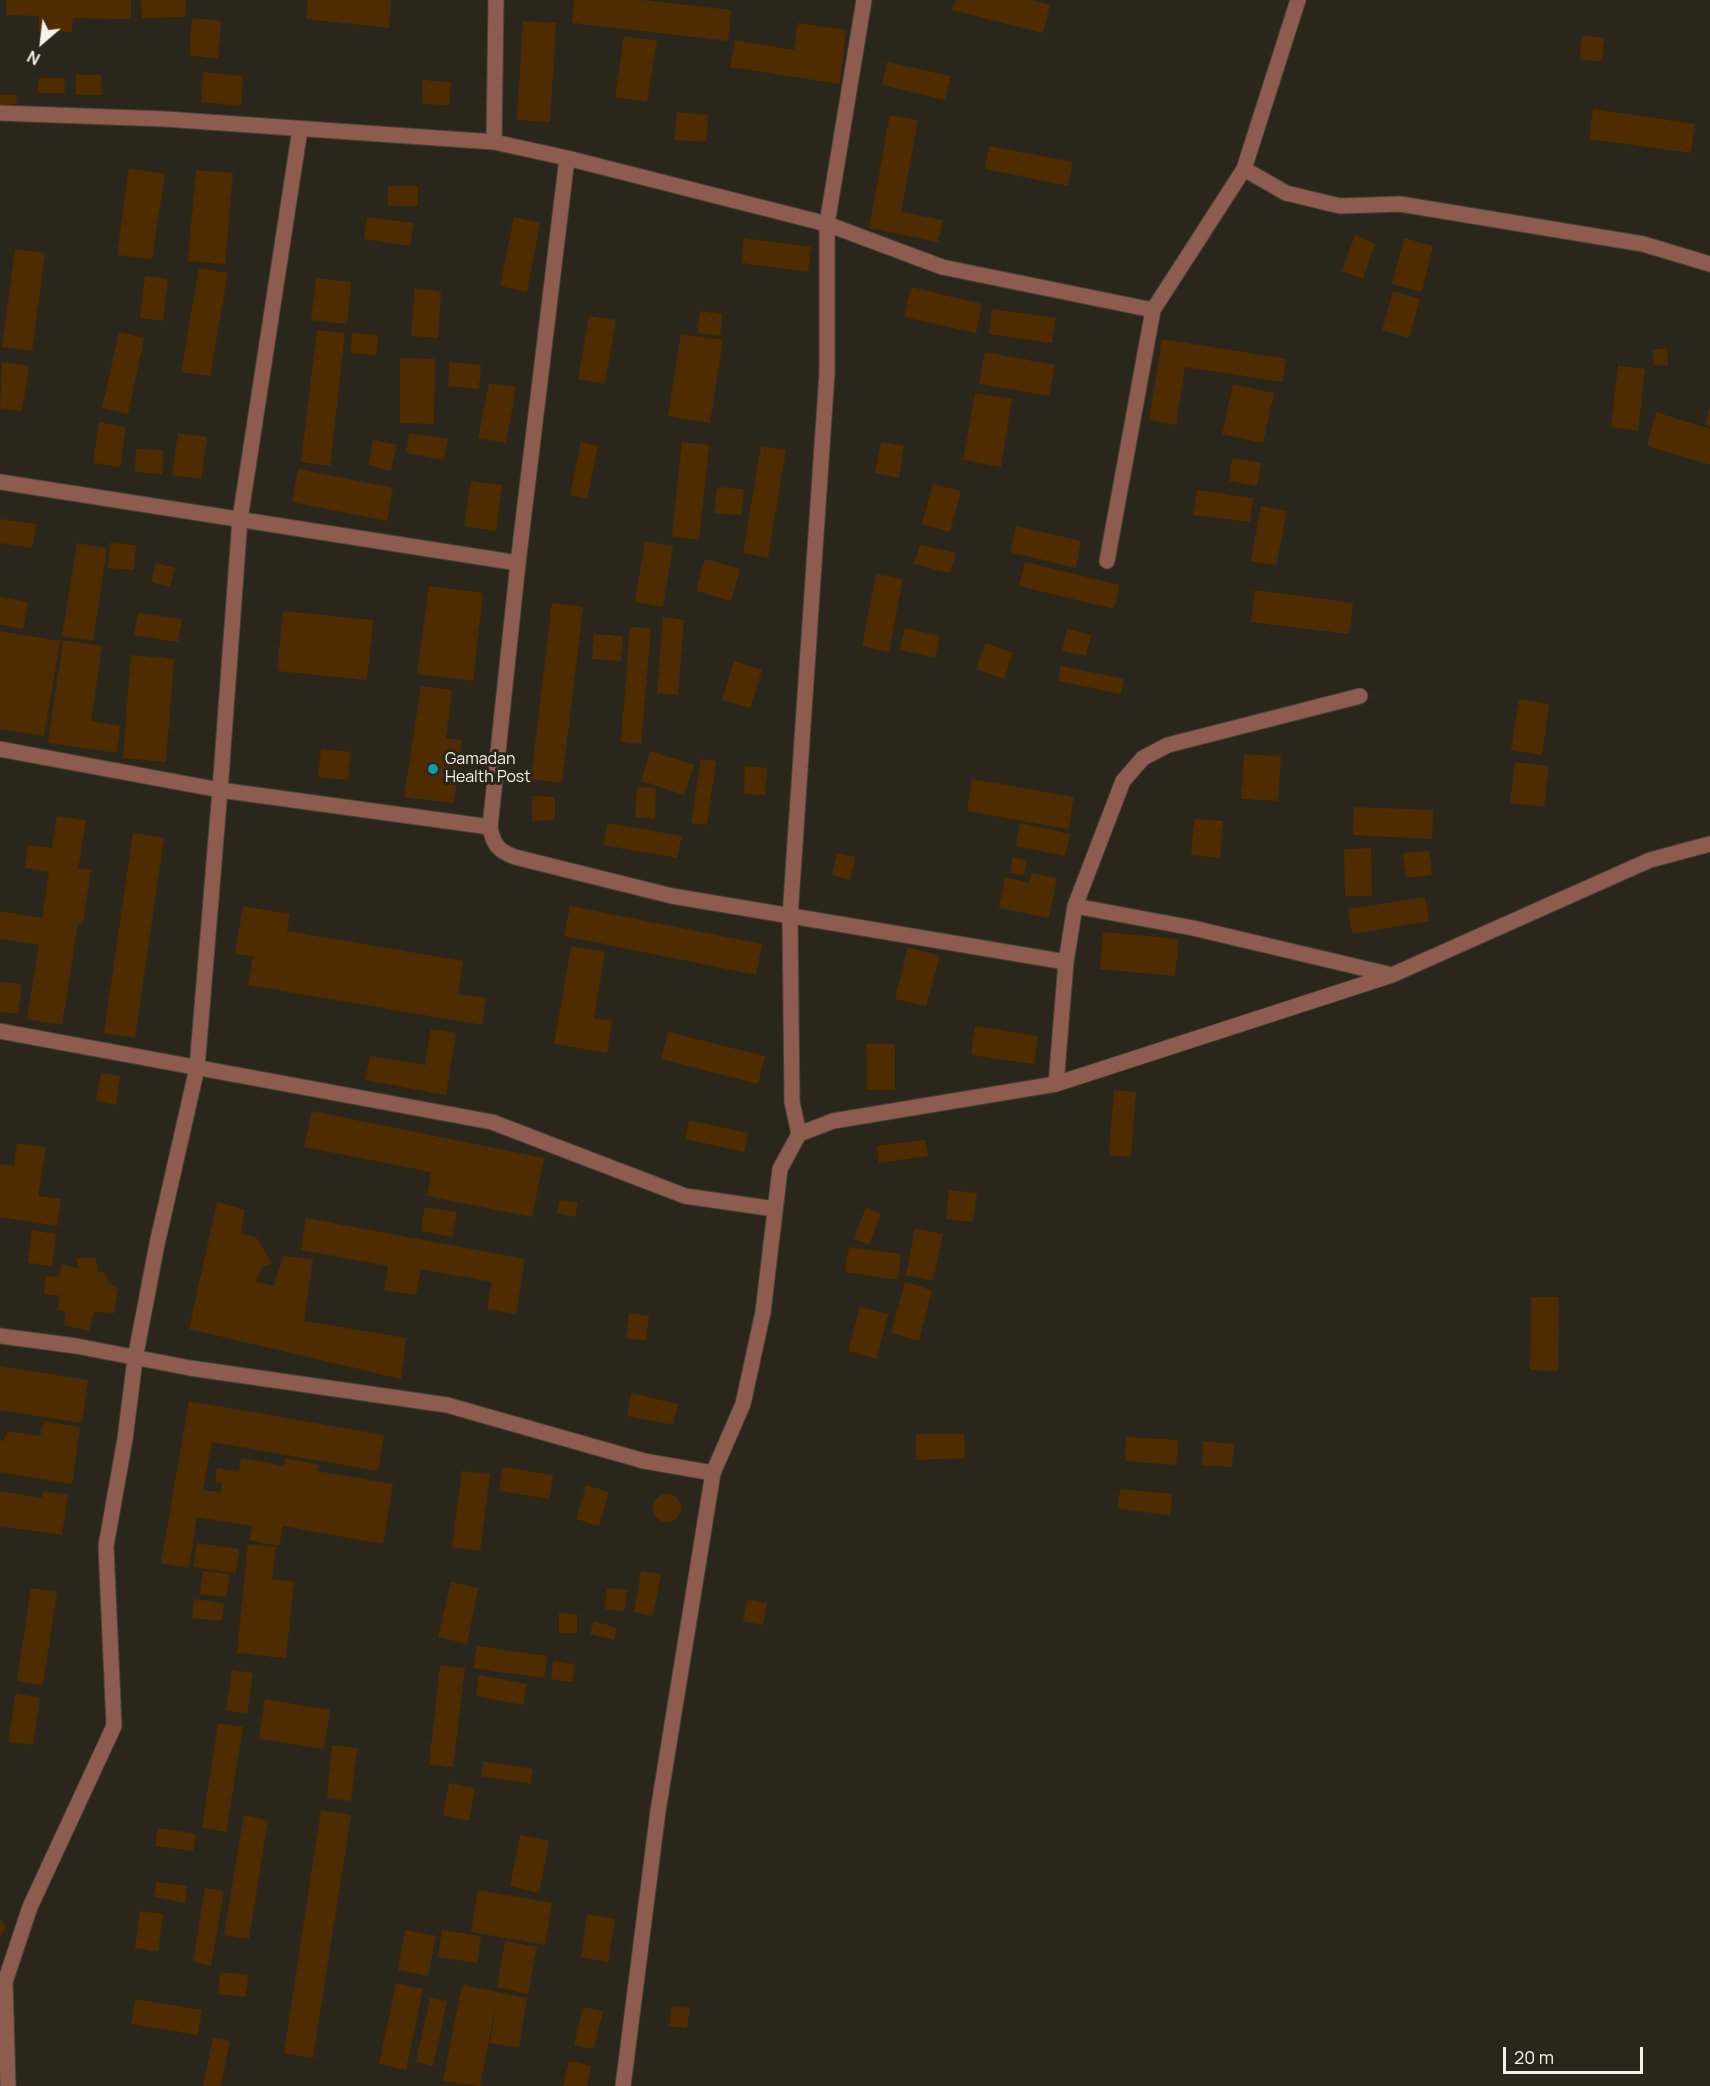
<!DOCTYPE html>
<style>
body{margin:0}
#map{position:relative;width:1710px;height:2086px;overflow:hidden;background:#2a261c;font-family:Manrope,sans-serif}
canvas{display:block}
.north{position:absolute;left:12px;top:12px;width:60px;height:60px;-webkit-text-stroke:4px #2a261c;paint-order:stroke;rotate:208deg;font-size:16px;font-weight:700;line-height:24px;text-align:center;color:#f5f2ec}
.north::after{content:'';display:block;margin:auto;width:21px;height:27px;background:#f5f2ec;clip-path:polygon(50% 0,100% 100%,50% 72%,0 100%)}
.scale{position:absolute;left:1503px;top:2047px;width:140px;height:27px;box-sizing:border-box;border:3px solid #f5f2ec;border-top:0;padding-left:8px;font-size:18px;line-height:21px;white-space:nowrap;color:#f5f2ec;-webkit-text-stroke:4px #2a261c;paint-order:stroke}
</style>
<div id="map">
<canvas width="1710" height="2086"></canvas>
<div class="north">N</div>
<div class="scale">20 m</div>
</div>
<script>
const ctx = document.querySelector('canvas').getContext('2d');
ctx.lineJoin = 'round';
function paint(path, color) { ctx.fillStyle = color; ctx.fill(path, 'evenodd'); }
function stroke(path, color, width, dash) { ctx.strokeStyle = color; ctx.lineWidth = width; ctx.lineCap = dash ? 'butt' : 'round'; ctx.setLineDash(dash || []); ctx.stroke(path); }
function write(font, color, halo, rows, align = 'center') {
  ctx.font = font + ' Manrope,sans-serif'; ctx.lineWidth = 6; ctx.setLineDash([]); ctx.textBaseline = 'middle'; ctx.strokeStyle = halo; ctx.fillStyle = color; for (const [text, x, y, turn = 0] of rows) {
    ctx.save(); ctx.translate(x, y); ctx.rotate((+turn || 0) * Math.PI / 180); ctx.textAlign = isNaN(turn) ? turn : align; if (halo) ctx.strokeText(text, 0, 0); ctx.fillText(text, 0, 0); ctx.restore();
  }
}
paint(new Path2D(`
 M 7,0 L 131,0 L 131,19 L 73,18 L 72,32 L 39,31 L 39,16 L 6,15 Z
 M 141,0 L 185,0 L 186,17 L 142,18 Z
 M 308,0 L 391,0 L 389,28 L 306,19 Z
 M 574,0 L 642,0 L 731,10 L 728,41 L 572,23 Z
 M 955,0 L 1031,0 L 1050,5 L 1043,33 L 952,10 Z
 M 192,18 L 221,21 L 218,58 L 190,56 Z
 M 523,21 L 556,23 L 550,122 L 517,120 Z
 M 798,23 L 846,30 L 840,84 L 730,67 L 735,40 L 794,50 Z
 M 1582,35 L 1604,38 L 1602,62 L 1580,59 Z
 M 624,36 L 657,41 L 647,102 L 615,97 Z
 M 887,62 L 951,76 L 945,100 L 882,85 Z
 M 203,72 L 243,76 L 241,106 L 201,102 Z
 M 76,75 L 101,75 L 102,95 L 76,95 Z
 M 39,78 L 64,78 L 65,93 L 38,93 Z
 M 423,80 L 451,82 L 449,105 L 422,104 Z
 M 0,95 L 16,95 L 17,104 L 0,105 Z
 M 1593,109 L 1695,124 L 1691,153 L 1589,139 Z
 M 677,112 L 708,115 L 706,142 L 674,140 Z
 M 890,115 L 918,120 L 901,212 L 943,220 L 938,242 L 869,228 Z
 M 989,146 L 1073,162 L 1068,186 L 985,169 Z
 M 129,168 L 165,174 L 152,259 L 117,255 Z
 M 196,170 L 233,173 L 225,264 L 188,261 Z
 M 388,186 L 418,186 L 418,206 L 388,206 Z
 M 367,217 L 414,223 L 410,246 L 364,239 Z
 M 514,217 L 540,223 L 527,292 L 500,286 Z
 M 1355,235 L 1375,244 L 1363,279 L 1342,271 Z
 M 744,238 L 811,247 L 808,272 L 741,263 Z
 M 1404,238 L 1433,246 L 1422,292 L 1392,284 Z
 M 15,249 L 45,253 L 32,351 L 2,347 Z
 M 199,268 L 228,273 L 210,376 L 181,372 Z
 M 145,276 L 168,279 L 163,321 L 140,318 Z
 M 316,278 L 351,282 L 347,324 L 311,320 Z
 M 911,287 L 982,304 L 976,333 L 904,317 Z
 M 415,289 L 441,291 L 438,338 L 411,336 Z
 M 1393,291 L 1420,299 L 1409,338 L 1382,330 Z
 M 992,309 L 1056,318 L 1052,343 L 989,334 Z
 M 700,311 L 722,314 L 720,336 L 697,333 Z
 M 589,316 L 616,320 L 605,384 L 578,379 Z
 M 317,330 L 345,333 L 330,466 L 301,462 Z
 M 119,332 L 144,338 L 128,414 L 102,408 Z
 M 352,333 L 378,335 L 376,355 L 351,353 Z
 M 681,334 L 723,340 L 710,423 L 668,416 Z
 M 1162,339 L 1286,359 L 1283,382 L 1185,367 L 1176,425 L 1149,420 Z
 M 1667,348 L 1668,365 L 1654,366 L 1653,350 Z
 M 985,352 L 1055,365 L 1049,396 L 979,384 Z
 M 400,358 L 435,359 L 434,424 L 400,423 Z
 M 2,362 L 29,366 L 22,411 L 0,408 Z
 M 450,362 L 481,365 L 479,389 L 448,386 Z
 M 1618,366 L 1645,369 L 1638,431 L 1611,427 Z
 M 489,383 L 516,387 L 506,443 L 478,438 Z
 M 1233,384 L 1274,393 L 1263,443 L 1222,434 Z
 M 975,393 L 1012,399 L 1001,467 L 963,460 Z
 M 1709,409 L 1710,410 L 1710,427 L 1705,425 Z
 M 1656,412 L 1710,429 L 1710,465 L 1647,446 Z
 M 99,422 L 126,427 L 120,467 L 93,463 Z
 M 178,433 L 207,437 L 201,479 L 172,475 Z
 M 409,433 L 448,439 L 444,460 L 406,453 Z
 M 373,440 L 397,445 L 391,471 L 368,465 Z
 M 581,442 L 598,446 L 587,499 L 570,495 Z
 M 682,442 L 709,445 L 699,540 L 672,536 Z
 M 881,442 L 904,446 L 899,478 L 875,473 Z
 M 761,446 L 786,450 L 768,558 L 743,553 Z
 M 136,449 L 163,450 L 162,474 L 135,472 Z
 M 1232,458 L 1261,463 L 1257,486 L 1229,481 Z
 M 298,469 L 393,488 L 387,521 L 292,502 Z
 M 471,481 L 502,485 L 496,531 L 464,526 Z
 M 933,484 L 961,491 L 950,532 L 922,524 Z
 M 717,487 L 744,489 L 741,515 L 714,513 Z
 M 1197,490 L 1253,498 L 1250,522 L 1193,515 Z
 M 1261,506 L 1287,511 L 1276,565 L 1251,561 Z
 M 0,519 L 36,524 L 32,548 L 0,543 Z
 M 1016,526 L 1081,541 L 1076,568 L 1010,552 Z
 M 645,541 L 673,546 L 663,607 L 635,602 Z
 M 77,543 L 107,548 L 93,641 L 62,636 Z
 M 110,543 L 136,545 L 134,570 L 108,568 Z
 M 920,545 L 956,553 L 950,573 L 914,564 Z
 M 705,559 L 740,569 L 731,601 L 696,591 Z
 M 1025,562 L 1120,585 L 1114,609 L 1019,586 Z
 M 156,563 L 175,568 L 170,587 L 151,582 Z
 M 876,574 L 903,579 L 889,652 L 862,646 Z
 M 429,586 L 483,593 L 473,681 L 417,674 Z
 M 1255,590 L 1353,603 L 1349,634 L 1251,622 Z
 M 0,597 L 28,602 L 23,629 L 0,625 Z
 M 552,603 L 583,607 L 562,783 L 531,779 Z
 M 283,611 L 373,620 L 367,680 L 277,671 Z
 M 138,613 L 182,619 L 178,642 L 134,635 Z
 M 663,617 L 684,620 L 678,695 L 657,693 Z
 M 630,627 L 651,628 L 641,744 L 621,742 Z
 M 905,628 L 940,636 L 935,658 L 900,650 Z
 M 1067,629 L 1091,635 L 1086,656 L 1062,651 Z
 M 0,631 L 60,641 L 44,736 L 0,729 Z
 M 594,634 L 623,636 L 621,661 L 592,659 Z
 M 63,640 L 102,646 L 91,721 L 120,726 L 117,753 L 48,743 Z
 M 986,643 L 1013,653 L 1004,679 L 976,669 Z
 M 131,655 L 174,659 L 166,762 L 123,758 Z
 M 734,661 L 762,670 L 750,708 L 722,700 Z
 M 1061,666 L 1124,679 L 1121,694 L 1058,681 Z
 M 421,686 L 452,690 L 446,738 L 462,740 L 454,803 L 404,797 Z
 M 1519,699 L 1549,704 L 1542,755 L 1511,750 Z
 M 321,749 L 351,752 L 348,780 L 318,777 Z
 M 650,751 L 694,765 L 684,795 L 641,781 Z
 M 1244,754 L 1281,756 L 1278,801 L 1241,799 Z
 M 701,759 L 716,761 L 707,825 L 691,823 Z
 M 1515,762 L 1549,766 L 1544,807 L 1510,803 Z
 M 745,766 L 767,768 L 765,795 L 744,794 Z
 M 972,779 L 1074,797 L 1068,829 L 967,811 Z
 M 637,787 L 656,788 L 655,819 L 635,817 Z
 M 532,796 L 555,797 L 555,820 L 532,821 Z
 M 1354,807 L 1433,810 L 1432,839 L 1353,835 Z
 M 57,816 L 86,820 L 78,869 L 91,870 L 83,924 L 78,923 L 62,1025 L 27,1019 L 39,945 L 0,939 L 0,911 L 42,918 L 49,872 L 25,868 L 28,845 L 52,848 Z
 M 1194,819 L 1223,821 L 1220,858 L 1191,855 Z
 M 608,823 L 682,836 L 677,858 L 603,845 Z
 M 1020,823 L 1070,834 L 1065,856 L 1016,846 Z
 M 133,833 L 164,838 L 135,1038 L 104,1033 Z
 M 1371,848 L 1372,896 L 1345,896 L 1344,849 Z
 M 1429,851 L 1432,875 L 1406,878 L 1403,853 Z
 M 837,853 L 856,857 L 850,880 L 832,875 Z
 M 1013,857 L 1027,860 L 1024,875 L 1010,873 Z
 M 1031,873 L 1057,878 L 1049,918 L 999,908 L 1005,877 L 1029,883 Z
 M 1425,897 L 1429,921 L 1352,934 L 1348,909 Z
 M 243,906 L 290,914 L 287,931 L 463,961 L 458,994 L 486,998 L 482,1025 L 248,985 L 253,956 L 235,954 Z
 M 570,906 L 762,944 L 756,975 L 564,936 Z
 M 1103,932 L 1179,939 L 1175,976 L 1100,969 Z
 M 571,946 L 605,952 L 594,1018 L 612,1021 L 607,1053 L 554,1044 Z
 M 908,947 L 940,956 L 926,1006 L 895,999 Z
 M 0,982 L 22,984 L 18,1014 L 0,1012 Z
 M 975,1026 L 1038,1036 L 1034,1064 L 971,1055 Z
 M 431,1029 L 456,1033 L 446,1095 L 365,1080 L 370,1056 L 425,1065 Z
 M 668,1032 L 765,1056 L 758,1084 L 661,1059 Z
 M 866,1044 L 895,1044 L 895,1090 L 867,1090 Z
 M 101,1073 L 120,1076 L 116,1105 L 96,1101 Z
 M 1114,1090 L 1136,1092 L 1131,1157 L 1109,1155 Z
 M 312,1111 L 544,1158 L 532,1217 L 427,1196 L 431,1172 L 304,1147 Z
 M 689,1120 L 748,1133 L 744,1152 L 685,1139 Z
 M 925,1140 L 928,1156 L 879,1163 L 877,1146 Z
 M 17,1143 L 46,1147 L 38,1196 L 61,1199 L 57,1226 L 0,1217 L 0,1164 L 14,1166 Z
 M 949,1190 L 977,1193 L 973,1222 L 946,1219 Z
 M 560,1200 L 578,1203 L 575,1217 L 557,1213 Z
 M 217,1202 L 245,1210 L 241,1234 L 256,1237 L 272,1264 L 262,1267 L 256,1282 L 274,1286 L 283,1256 L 313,1259 L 304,1321 L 406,1338 L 401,1379 L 189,1329 Z
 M 425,1207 L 457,1212 L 452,1237 L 421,1231 Z
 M 866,1207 L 881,1214 L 869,1245 L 854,1239 Z
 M 306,1218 L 525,1259 L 516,1314 L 487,1309 L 492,1282 L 421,1269 L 416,1295 L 384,1290 L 388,1266 L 301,1250 Z
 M 915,1228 L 943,1234 L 933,1281 L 906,1275 Z
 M 32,1230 L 56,1234 L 52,1266 L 28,1263 Z
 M 849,1247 L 901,1254 L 898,1280 L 845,1272 Z
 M 76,1258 L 96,1258 L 97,1271 L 106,1273 L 108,1282 L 118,1289 L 114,1313 L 94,1312 L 89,1331 L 64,1325 L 66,1312 L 57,1309 L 60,1296 L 44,1294 L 46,1276 L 59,1277 L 62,1264 L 79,1269 Z
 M 905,1282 L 932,1290 L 919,1341 L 891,1333 Z
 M 1531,1297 L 1559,1297 L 1558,1371 L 1530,1370 Z
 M 860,1307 L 888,1314 L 877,1359 L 848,1351 Z
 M 629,1313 L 649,1316 L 646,1341 L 626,1338 Z
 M 0,1366 L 88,1380 L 82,1423 L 0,1410 Z
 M 631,1393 L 678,1404 L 673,1425 L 627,1416 Z
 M 189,1401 L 384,1435 L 378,1471 L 212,1442 L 203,1490 L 220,1492 L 222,1483 L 215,1482 L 217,1468 L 239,1472 L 241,1458 L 284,1466 L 285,1458 L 319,1465 L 317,1471 L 393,1484 L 383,1544 L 283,1526 L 279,1546 L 249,1540 L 252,1526 L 197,1517 L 189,1568 L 161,1563 Z
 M 44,1421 L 80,1427 L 72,1484 L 0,1472 L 0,1440 L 3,1441 L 8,1431 L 40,1436 Z
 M 916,1434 L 964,1434 L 965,1458 L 916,1460 Z
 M 1126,1437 L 1178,1440 L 1176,1465 L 1125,1461 Z
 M 1203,1441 L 1234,1444 L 1232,1467 L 1202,1465 Z
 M 503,1467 L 553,1475 L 549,1499 L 499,1491 Z
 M 462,1471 L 490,1474 L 480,1551 L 452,1547 Z
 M 586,1485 L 609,1492 L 599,1526 L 576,1519 Z
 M 1120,1489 L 1172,1494 L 1170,1515 L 1118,1509 Z
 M 0,1491 L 42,1498 L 43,1491 L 68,1495 L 62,1535 L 0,1526 Z
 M653 1508a14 14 0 1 1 28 0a14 14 0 1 1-28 0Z
 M 197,1543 L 239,1549 L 236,1573 L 193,1567 Z
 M 248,1544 L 276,1547 L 272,1579 L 294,1582 L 286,1658 L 237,1653 Z
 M 203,1571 L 230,1574 L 226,1597 L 200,1594 Z
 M 641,1571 L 661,1574 L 653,1616 L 634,1612 Z
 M 451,1582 L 478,1588 L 467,1644 L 438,1637 Z
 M 31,1588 L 57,1592 L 43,1685 L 17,1681 Z
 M 607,1588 L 627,1590 L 624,1611 L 605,1609 Z
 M 194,1599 L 224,1603 L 222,1621 L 192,1618 Z
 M 747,1599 L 767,1603 L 763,1625 L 743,1621 Z
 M 559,1613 L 577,1614 L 577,1633 L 559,1633 Z
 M 594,1621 L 617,1628 L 614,1640 L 590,1634 Z
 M 477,1646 L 547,1656 L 544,1678 L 473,1668 Z
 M 553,1661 L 575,1664 L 573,1682 L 551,1679 Z
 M 440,1665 L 465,1668 L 453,1767 L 429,1765 Z
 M 232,1670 L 253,1673 L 247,1714 L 226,1710 Z
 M 479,1675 L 527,1684 L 523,1705 L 476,1696 Z
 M 16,1693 L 40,1698 L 33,1745 L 8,1742 Z
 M 265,1699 L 330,1710 L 324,1749 L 259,1739 Z
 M 218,1723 L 243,1727 L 226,1832 L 202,1828 Z
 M 332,1745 L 357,1748 L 351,1801 L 327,1798 Z
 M 484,1761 L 533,1769 L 530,1784 L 481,1776 Z
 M 449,1783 L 475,1788 L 469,1821 L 443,1815 Z
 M 321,1810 L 351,1815 L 313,2058 L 284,2053 Z
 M 244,1815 L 268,1820 L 249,1939 L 224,1935 Z
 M 158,1828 L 196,1834 L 193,1851 L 155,1846 Z
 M 520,1835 L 549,1841 L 539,1893 L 510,1886 Z
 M 156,1882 L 187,1886 L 185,1903 L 154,1897 Z
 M 205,1888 L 224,1891 L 211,1966 L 193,1962 Z
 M 478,1890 L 552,1903 L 545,1945 L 471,1932 Z
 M 140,1911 L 163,1914 L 158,1952 L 135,1948 Z
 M 587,1914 L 615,1919 L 608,1962 L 581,1957 Z
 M 0,1918 L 6,1928 L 0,1937 Z
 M 405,1930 L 436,1936 L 428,1976 L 398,1970 Z
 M 442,1930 L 481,1936 L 477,1963 L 438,1957 Z
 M 505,1941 L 537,1947 L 528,1994 L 497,1987 Z
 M 220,1972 L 248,1975 L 246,1997 L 218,1994 Z
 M 396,1983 L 423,1989 L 406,2070 L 379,2064 Z
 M 462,1985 L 527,1998 L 519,2048 L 490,2043 L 497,1999 L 480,2086 L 443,2081 Z
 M 430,1998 L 447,2001 L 433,2066 L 416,2062 Z
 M 136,1999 L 202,2010 L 198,2035 L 131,2024 Z
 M 672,2006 L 690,2008 L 687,2028 L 669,2026 Z
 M 583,2007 L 603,2011 L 594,2049 L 574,2045 Z
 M 213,2038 L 230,2041 L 221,2086 L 203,2086 Z
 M 569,2061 L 591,2066 L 587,2086 L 563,2086 Z`), '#4e2c00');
const street = new Path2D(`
 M 1298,0 L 1244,169 L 1286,193 L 1340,206 L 1400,204 L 1643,244 L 1710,264
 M 0,113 L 165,119 L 494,142 L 567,158 L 827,224 L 942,267 L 1153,310 L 1244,169
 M 300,129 L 240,519 L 220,790 L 490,827
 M 494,142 L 496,0
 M 567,158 L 518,563 L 490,827 C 493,844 498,851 515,857 L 672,896 L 1066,962 L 1056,1084
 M 0,482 L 518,563
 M 1107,561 L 1153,310
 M 0,749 L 220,790 L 197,1068 L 157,1244 L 135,1359 L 125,1439 L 106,1546 L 114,1726 L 30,1907 L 5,1982 L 8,2086
 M 1075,906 L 1193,928 L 1392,975
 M 1066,962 L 1075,906 L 1123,781 L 1143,758 L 1168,745 L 1360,696
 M 0,1031 L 492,1122 L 685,1196 L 775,1209
 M 799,1134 L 792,1102 L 790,917 L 827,373 L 827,224 L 864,0
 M 0,1336 L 76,1346 L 190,1368 L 447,1405 L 644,1461 L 713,1473 L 743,1404 L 763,1312 L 780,1169 L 799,1134 L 833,1121 L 1056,1084 L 1392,975 L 1650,860 L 1710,844
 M 623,2086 L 658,1811 L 713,1473`);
stroke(street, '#464339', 17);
stroke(street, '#8e5c4f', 15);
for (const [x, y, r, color] of [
 [433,769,6,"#0f9aa8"]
]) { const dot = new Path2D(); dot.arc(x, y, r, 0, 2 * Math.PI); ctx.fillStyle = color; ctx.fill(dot); stroke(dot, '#2a261c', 2); }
write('16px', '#f5f2ec', '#2a261c', [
 ["Gamadan",445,760],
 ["Health Post",445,778]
], 'left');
</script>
